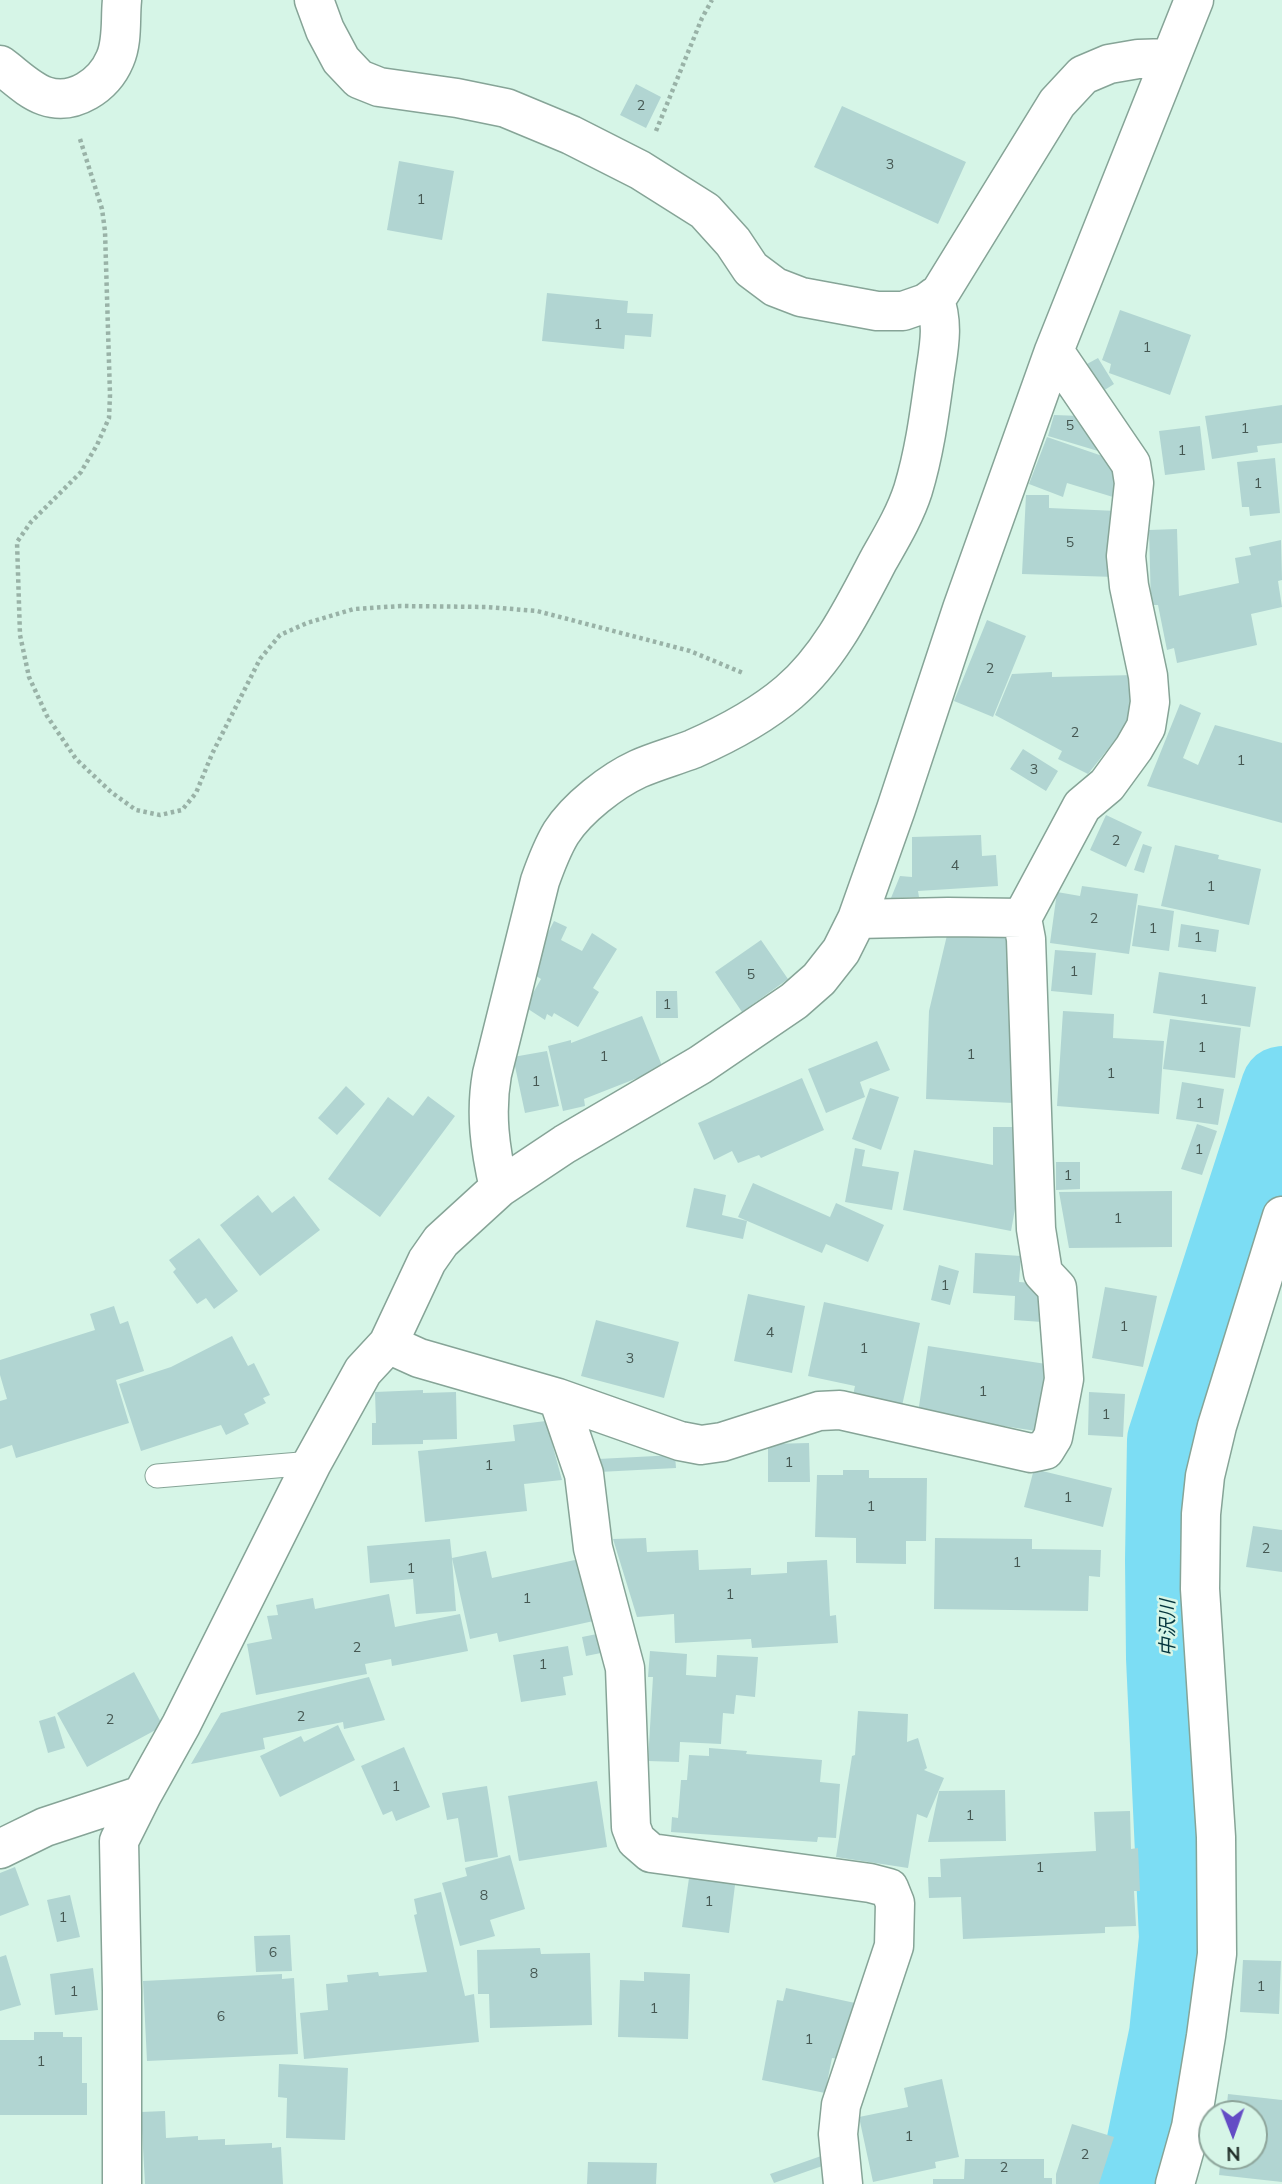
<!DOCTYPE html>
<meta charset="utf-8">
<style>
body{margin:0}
#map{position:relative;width:1282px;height:2184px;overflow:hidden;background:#d6f5e7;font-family:Mulish,sans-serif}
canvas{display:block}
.north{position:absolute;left:1198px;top:2100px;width:70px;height:70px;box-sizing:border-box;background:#d6f5e7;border:2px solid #8ea59b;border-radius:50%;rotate:179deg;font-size:19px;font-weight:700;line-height:28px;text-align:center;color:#212d28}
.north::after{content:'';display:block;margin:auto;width:24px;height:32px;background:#644cc5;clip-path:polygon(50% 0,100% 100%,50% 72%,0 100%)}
</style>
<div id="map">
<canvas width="1282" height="2184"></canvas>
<div class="north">N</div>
</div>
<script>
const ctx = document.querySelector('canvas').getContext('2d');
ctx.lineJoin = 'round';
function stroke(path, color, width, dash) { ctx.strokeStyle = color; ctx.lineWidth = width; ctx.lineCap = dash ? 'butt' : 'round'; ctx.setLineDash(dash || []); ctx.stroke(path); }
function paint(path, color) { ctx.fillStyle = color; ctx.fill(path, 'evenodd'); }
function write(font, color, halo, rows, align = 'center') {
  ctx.font = font + ' Mulish,"Noto Sans JP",sans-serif'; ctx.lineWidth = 5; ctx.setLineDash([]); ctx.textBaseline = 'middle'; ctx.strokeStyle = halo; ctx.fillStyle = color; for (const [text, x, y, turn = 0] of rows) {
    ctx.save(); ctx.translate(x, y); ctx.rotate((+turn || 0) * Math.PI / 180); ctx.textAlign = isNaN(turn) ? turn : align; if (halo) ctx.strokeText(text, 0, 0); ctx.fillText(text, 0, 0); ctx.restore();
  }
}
stroke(new Path2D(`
 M 1139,2184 L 1170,2034 L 1180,1938 L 1167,1658 L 1166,1560 L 1168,1440 L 1282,1087`), '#7cddf4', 82);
paint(new Path2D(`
 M 636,84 L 661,97 L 646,128 L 620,115 Z
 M 842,106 L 966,162 L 938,224 L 814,167 Z
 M 399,161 L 454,171 L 442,240 L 387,230 Z
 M 547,293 L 628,301 L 627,313 L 653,314 L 651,337 L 625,335 L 624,349 L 542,341 Z
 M 1120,310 L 1191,335 L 1170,395 L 1109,373 L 1111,364 L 1102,360 Z
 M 1098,358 L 1114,384 L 1103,391 L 1087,364 Z
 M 1282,405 L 1282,443 L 1257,446 L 1258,452 L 1212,459 L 1205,416 Z
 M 1054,415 L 1081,416 L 1102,438 L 1098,451 L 1048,436 Z
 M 1200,426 L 1205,470 L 1165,475 L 1159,431 Z
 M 1047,437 L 1114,460 L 1116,466 L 1113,497 L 1067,483 L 1063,497 L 1029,484 Z
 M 1275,458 L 1280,513 L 1250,516 L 1249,507 L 1242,507 L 1237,462 Z
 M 1026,495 L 1049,495 L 1049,508 L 1117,511 L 1115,577 L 1022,574 Z
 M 1177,529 L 1179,596 L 1239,583 L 1235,558 L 1251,555 L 1249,547 L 1281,540 L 1282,580 L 1278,581 L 1282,607 L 1251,614 L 1257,645 L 1177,663 L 1174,648 L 1167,650 L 1158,605 L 1151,605 L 1149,530 Z
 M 987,620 L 1026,636 L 993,717 L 954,701 Z
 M 1052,672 L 1052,677 L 1134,675 L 1135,715 L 1088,774 L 1058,759 L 1062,751 L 995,715 L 1012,674 Z
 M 1180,704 L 1201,713 L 1183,758 L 1198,765 L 1215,725 L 1282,743 L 1282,823 L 1147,786 Z
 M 1023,749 L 1058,771 L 1046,791 L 1010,769 Z
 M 1106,815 L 1142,832 L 1126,867 L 1090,850 Z
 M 981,835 L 982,856 L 996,855 L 998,886 L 918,891 L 919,897 L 891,898 L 900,876 L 912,877 L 912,837 Z
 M 1143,844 L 1152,847 L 1144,873 L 1134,870 Z
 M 1175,845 L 1219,855 L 1218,859 L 1261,869 L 1249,925 L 1161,906 Z
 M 1082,886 L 1138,894 L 1129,954 L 1050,943 L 1057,892 L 1080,896 Z
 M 1138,905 L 1174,911 L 1169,951 L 1132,946 Z
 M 554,921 L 567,927 L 561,940 L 582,951 L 592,933 L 617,949 L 593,988 L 599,992 L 578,1027 L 554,1013 L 552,1017 L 547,1014 L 545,1020 L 525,1007 L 541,979 L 533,974 L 533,962 Z
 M 1181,924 L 1219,930 L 1216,952 L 1178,947 Z
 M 948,931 L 1014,934 L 1014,1103 L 926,1099 L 929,1011 Z
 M 761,940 L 788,979 L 742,1012 L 715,972 Z
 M 1055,950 L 1096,953 L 1092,995 L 1051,991 Z
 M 1159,972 L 1256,987 L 1250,1027 L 1153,1013 Z
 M 656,991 L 677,991 L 678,1018 L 656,1018 Z
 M 1063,1011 L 1114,1014 L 1113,1038 L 1164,1041 L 1159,1114 L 1057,1106 Z
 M 642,1016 L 663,1068 L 584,1099 L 585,1106 L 563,1111 L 548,1046 L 571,1040 L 571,1043 Z
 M 1170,1019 L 1241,1028 L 1235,1078 L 1163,1069 Z
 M 877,1041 L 890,1070 L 860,1082 L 865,1097 L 826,1113 L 808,1069 Z
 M 547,1051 L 559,1106 L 525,1113 L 513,1057 Z
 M 802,1078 L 824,1130 L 761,1158 L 759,1155 L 738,1163 L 732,1151 L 714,1160 L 698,1123 Z
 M 1182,1082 L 1224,1089 L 1218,1125 L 1176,1119 Z
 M 346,1086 L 365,1104 L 337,1135 L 318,1118 Z
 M 870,1088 L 899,1097 L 881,1150 L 852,1139 Z
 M 428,1096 L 455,1116 L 380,1217 L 328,1179 L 388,1097 L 413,1116 Z
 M 1197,1124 L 1217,1131 L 1202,1175 L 1181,1169 Z
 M 993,1127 L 1022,1127 L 1022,1170 L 1011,1231 L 903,1210 L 914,1150 L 993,1165 Z
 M 855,1148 L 865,1150 L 862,1166 L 899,1172 L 892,1210 L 845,1202 Z
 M 1056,1162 L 1080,1162 L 1080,1189 L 1056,1190 Z
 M 753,1183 L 830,1217 L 836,1203 L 884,1225 L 868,1262 L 826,1244 L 822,1253 L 738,1217 Z
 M 694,1188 L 726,1195 L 722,1215 L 747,1221 L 743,1239 L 686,1227 Z
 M 1172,1191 L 1172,1247 L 1069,1248 L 1059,1192 Z
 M 258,1195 L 272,1213 L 294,1196 L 320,1230 L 260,1276 L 220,1225 Z
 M 199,1238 L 238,1291 L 214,1309 L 206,1298 L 197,1304 L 173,1272 L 176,1269 L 169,1260 Z
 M 975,1253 L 1021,1256 L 1019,1282 L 1045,1284 L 1042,1322 L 1014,1320 L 1015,1296 L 973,1293 Z
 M 939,1265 L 959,1271 L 950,1305 L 931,1300 Z
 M 1105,1287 L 1157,1296 L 1143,1367 L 1092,1358 Z
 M 748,1294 L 805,1306 L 792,1373 L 734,1361 Z
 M 824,1302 L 920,1323 L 902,1406 L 853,1395 L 855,1386 L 808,1376 Z
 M 114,1306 L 120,1324 L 128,1321 L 144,1371 L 116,1380 L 129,1423 L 16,1458 L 12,1445 L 0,1449 L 0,1401 L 7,1399 L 0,1375 L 0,1360 L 95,1330 L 90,1314 Z
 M 596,1320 L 679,1342 L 664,1398 L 581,1376 Z
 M 232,1336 L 248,1366 L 254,1363 L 270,1395 L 263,1398 L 266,1403 L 244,1414 L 249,1424 L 226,1435 L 221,1425 L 141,1451 L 119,1384 L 171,1367 Z
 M 928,1346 L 1046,1364 L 1049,1371 L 1036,1431 L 918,1413 Z
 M 423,1390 L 423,1393 L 456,1392 L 457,1439 L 423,1440 L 423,1444 L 372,1445 L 372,1423 L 376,1423 L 375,1392 Z
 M 1089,1392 L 1125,1394 L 1123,1437 L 1088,1435 Z
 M 546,1421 L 562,1480 L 524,1484 L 527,1511 L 425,1522 L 418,1451 L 515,1441 L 513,1425 Z
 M 809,1443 L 810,1482 L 768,1482 L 768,1444 Z
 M 675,1455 L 676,1468 L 599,1472 L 598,1459 Z
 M 1034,1469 L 1112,1488 L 1103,1527 L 1024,1507 Z
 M 843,1470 L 869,1470 L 869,1478 L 927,1478 L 926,1541 L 906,1541 L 906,1564 L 856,1563 L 856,1538 L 815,1537 L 817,1475 L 843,1475 Z
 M 1253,1526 L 1282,1530 L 1282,1572 L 1246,1567 Z
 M 646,1538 L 647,1552 L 698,1550 L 699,1570 L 751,1568 L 751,1575 L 787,1573 L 787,1562 L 827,1560 L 830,1616 L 836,1615 L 838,1643 L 752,1648 L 751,1639 L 675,1643 L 674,1614 L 637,1617 L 613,1539 Z
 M 935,1538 L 1032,1539 L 1032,1549 L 1101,1550 L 1100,1577 L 1089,1576 L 1088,1611 L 934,1609 Z
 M 450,1539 L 452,1558 L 486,1551 L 492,1578 L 584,1558 L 598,1620 L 499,1642 L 497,1633 L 470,1639 L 452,1558 L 456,1611 L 416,1614 L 413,1579 L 370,1583 L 367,1546 Z
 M 389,1594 L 395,1627 L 460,1614 L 468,1651 L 392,1666 L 391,1659 L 365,1664 L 367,1674 L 256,1695 L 247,1644 L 272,1639 L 267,1616 L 278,1615 L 276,1605 L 313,1598 L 315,1609 Z
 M 602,1633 L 606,1652 L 586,1656 L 582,1637 Z
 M 568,1646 L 573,1675 L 563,1677 L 566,1695 L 521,1702 L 513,1655 Z
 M 650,1651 L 687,1654 L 686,1675 L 716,1677 L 717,1655 L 758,1657 L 755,1697 L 736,1695 L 734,1714 L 723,1713 L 721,1744 L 680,1742 L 679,1762 L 648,1761 L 653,1677 L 648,1677 Z
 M 134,1672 L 163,1726 L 87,1767 L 57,1713 Z
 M 369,1677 L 385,1720 L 344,1729 L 343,1722 L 263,1738 L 265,1749 L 191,1764 L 221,1713 Z
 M 858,1711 L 908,1714 L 907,1742 L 918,1738 L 927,1768 L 924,1770 L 944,1778 L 927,1818 L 917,1814 L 908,1868 L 836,1857 L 852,1756 L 855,1755 Z
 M 55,1716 L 65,1748 L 48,1753 L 39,1721 Z
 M 338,1725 L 355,1760 L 280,1797 L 260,1756 L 301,1736 L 304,1742 Z
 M 404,1747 L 430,1807 L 396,1821 L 392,1811 L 383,1815 L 361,1766 Z
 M 709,1748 L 747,1751 L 746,1754 L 822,1760 L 820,1782 L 840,1784 L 836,1838 L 818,1837 L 817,1842 L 671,1832 L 672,1817 L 678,1818 L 681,1780 L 687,1780 L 689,1755 L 709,1756 Z
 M 597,1781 L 607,1847 L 519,1861 L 508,1796 Z
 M 487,1786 L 498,1857 L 465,1862 L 458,1818 L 447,1820 L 442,1793 Z
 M 1005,1790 L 1006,1841 L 928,1842 L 939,1791 Z
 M 1130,1811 L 1131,1849 L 1138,1848 L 1140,1891 L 1134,1891 L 1136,1926 L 1105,1927 L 1105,1933 L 963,1939 L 961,1897 L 929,1898 L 928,1877 L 941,1877 L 940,1859 L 1096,1851 L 1094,1812 Z
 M 510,1855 L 525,1909 L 490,1920 L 495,1936 L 460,1946 L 442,1883 L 467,1876 L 465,1868 Z
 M 15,1867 L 29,1905 L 0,1916 L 0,1873 Z
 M 690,1871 L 736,1877 L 729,1933 L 682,1927 Z
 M 441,1892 L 465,1996 L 474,1994 L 479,2042 L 304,2059 L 300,2013 L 328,2010 L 326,1984 L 348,1982 L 347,1975 L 378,1972 L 379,1976 L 427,1972 L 414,1915 L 417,1914 L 414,1899 Z
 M 70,1895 L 80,1937 L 57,1942 L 47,1900 Z
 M 290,1935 L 292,1971 L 256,1972 L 254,1936 Z
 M 540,1948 L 541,1954 L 590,1953 L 592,2025 L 490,2028 L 489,1994 L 478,1994 L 477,1950 Z
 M 6,1955 L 21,2005 L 0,2011 L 0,1957 Z
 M 1243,1960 L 1281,1961 L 1279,2014 L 1240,2012 Z
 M 93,1968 L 98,2010 L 55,2015 L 50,1974 Z
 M 644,1972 L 690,1974 L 688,2039 L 618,2037 L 620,1980 L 644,1981 Z
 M 282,1974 L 282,1979 L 294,1978 L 298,2054 L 147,2061 L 143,1981 Z
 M 786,1988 L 855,2003 L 839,2059 L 832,2058 L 825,2093 L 762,2080 L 777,2000 L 783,2001 Z
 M 34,2032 L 63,2032 L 63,2037 L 82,2037 L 82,2083 L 87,2083 L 87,2115 L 0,2115 L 0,2040 L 34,2040 Z
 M 279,2064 L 348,2068 L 345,2140 L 286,2138 L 287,2098 L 278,2097 Z
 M 942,2079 L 959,2157 L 935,2162 L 936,2168 L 873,2182 L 859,2117 L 908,2107 L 904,2088 Z
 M 1228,2094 L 1282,2100 L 1282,2182 L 1219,2175 L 1221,2156 L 1254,2156 L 1254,2114 L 1226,2114 Z
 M 165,2111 L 166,2138 L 198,2136 L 198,2140 L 225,2139 L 225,2145 L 272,2143 L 272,2148 L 281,2147 L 283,2184 L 145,2184 L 141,2112 Z
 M 1072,2124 L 1114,2137 L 1099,2184 L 1056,2184 L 1056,2174 Z
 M 824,2155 L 828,2164 L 774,2183 L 770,2174 Z
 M 965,2159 L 1044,2159 L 1044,2178 L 1052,2178 L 1052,2184 L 933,2184 L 933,2179 L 964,2179 Z
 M 588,2162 L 657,2163 L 656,2184 L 587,2184 Z`), '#b1d5d2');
const service = new Path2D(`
 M 157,1476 L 312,1463`);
const minor = new Path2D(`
 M 314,0 L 325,30 L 341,60 L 359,79 L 379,87 L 457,98 L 506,108 L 571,135 L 640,170 L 705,211 L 733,242 L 751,269 L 775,287 L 801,297 L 877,311 L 903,311 L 926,303 L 940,293 L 1057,103 L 1083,75 L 1109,64 L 1138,59 L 1170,58
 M 0,65 C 14,75 28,90 45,96 C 74,106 104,85 115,59 C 123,41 120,19 122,0
 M 857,919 L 948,917 L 1022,918
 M 499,1188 C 490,1149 485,1113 492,1074 L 540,881 C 546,864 552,848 561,833 C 577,808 612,781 638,769 C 656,761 675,756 693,749 C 727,734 761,716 789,692 C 829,658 854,607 878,561 C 891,538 905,515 913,490 C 924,454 929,417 934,381 C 938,351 945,326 934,297
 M 388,1344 L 419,1358 L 558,1398 L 680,1441 L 701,1445 L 722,1442 L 819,1411 L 840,1410 L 1031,1453 L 1045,1450 L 1053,1437 L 1064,1379 L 1057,1288 L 1043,1273 L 1036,1229 L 1026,939 L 1022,918 L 1082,806 L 1107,785 L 1134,748 L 1146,727 L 1150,702 L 1148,676 L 1129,586 L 1126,556 L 1134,483 L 1131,464 L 1054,351
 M 558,1398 L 584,1474 L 593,1548 L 625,1668 L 631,1827 L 636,1840 L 651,1853 L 870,1883 L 889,1888 L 895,1903 L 894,1946 L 841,2105 L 838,2134 L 843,2184
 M 0,1849 L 45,1827 L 142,1795
 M 122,2184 L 122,1991 L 119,1841 L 142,1795 L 181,1725 L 312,1463 L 363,1371 L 388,1344 L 427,1261 L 441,1241 L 499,1188 L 565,1144 L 700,1065 L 794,1001 L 819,979 L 841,951 L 857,919 L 896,809 L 962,609 L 1054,351 L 1194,0
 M 1175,2184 L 1191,2127 L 1206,2036 L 1217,1954 L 1216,1837 L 1200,1589 L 1201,1514 L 1205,1476 L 1217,1426 L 1282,1216`);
stroke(service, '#86a497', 25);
stroke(minor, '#86a497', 41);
stroke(new Path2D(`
 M 656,131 L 702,18 L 712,0
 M 80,139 L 102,209 L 105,231 L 110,395 L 109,418 L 97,445 L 81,472 L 31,522 L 17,542 L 20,635 L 29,677 L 47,716 L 76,759 L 111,792 L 136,810 L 160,815 L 182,810 L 196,793 L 212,754 L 260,659 L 280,635 L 307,623 L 354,609 L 401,606 L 487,607 L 537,611 L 690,651 L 743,673`), '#99b2a7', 4.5, [3.5, 3.5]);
stroke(service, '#fff', 23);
stroke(minor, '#fff', 38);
write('14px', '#455752', null, [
 ["2",641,106],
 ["3",890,165],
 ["1",421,200],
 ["1",598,325],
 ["1",1147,348],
 ["5",1070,426],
 ["1",1245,429],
 ["1",1182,451],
 ["1",1258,484],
 ["5",1070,543],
 ["2",990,669],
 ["2",1075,733],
 ["1",1241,761],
 ["3",1034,770],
 ["2",1116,841],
 ["4",955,866],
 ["1",1211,887],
 ["2",1094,919],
 ["1",1153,929],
 ["1",1198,938],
 ["1",1074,972],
 ["5",751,975],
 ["1",1204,1000],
 ["1",667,1005],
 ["1",1202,1048],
 ["1",971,1055],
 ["1",604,1057],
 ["1",1111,1074],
 ["1",536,1082],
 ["1",1200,1104],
 ["1",1199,1150],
 ["1",1068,1176],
 ["1",1118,1219],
 ["1",945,1286],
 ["1",1124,1327],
 ["4",770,1333],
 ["1",864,1349],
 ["3",630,1359],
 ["1",983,1392],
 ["1",1106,1415],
 ["1",789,1463],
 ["1",489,1466],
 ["1",1068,1498],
 ["1",871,1507],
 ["2",1266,1549],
 ["1",1017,1563],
 ["1",411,1569],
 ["1",730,1595],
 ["1",527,1599],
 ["2",357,1648],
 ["1",543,1665],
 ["2",301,1717],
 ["2",110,1720],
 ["1",396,1787],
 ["1",970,1816],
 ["1",1040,1868],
 ["8",484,1896],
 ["1",709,1902],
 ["1",63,1918],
 ["6",273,1953],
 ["8",534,1974],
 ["1",1261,1987],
 ["1",74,1992],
 ["1",654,2009],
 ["6",221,2017],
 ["1",809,2040],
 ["1",41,2062],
 ["1",909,2137],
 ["2",1085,2155],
 ["2",1004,2168]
]);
write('italic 19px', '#04353e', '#d6f5e7', [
 ["中沢川",1168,1628,-90]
]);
</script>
